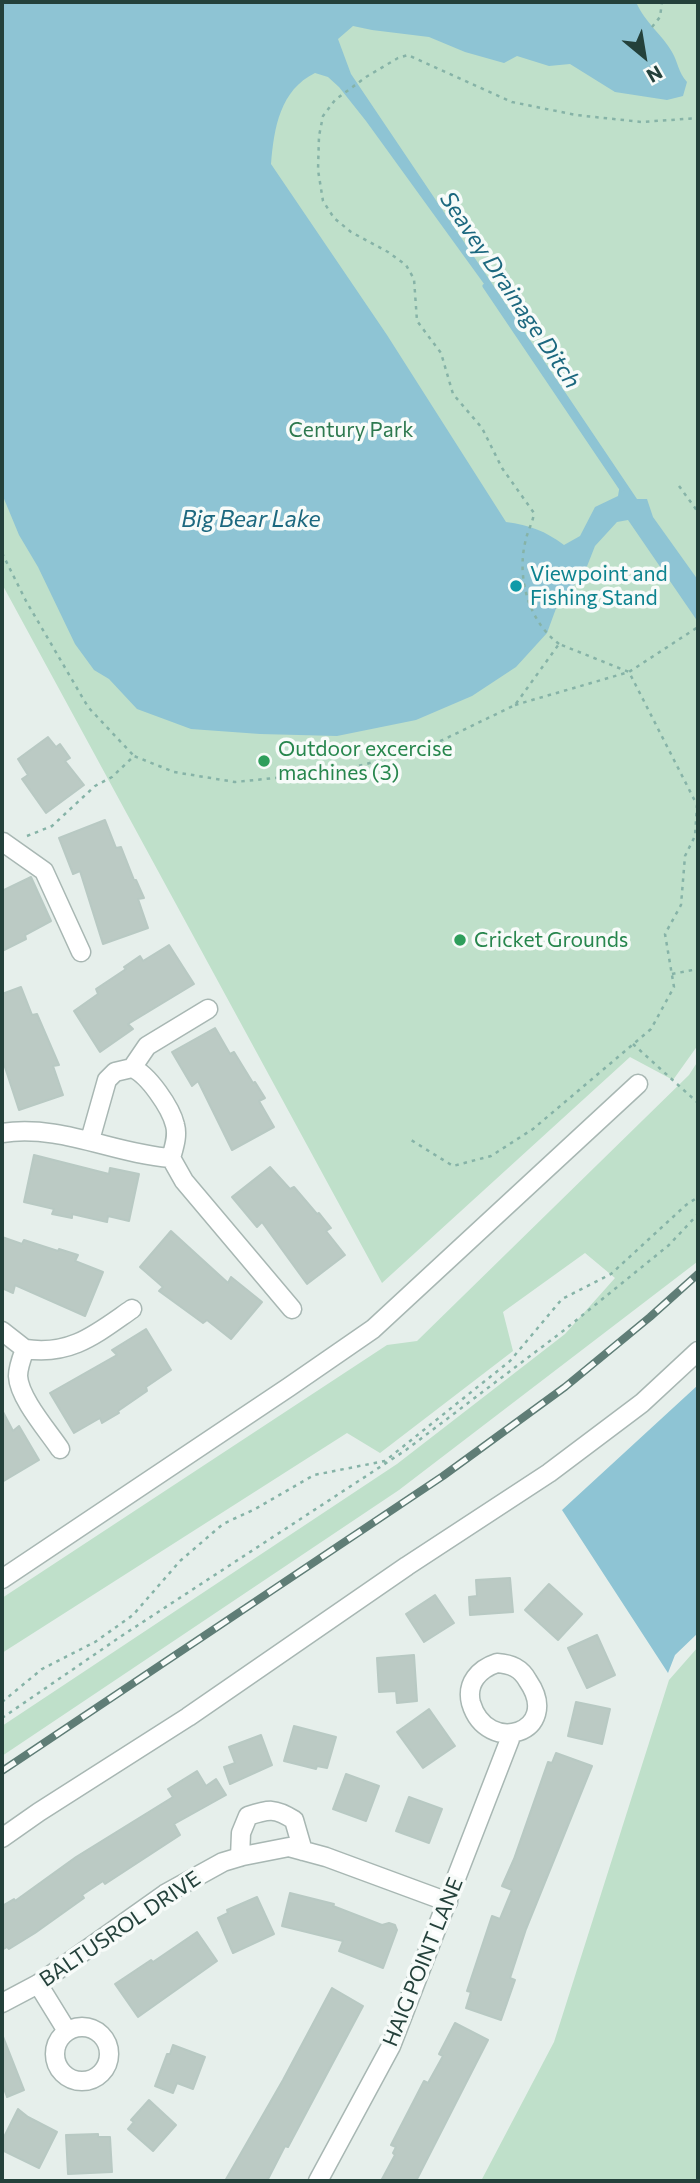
<!DOCTYPE html>
<style>
body{margin:0}
#map{position:relative;width:700px;height:2183px;overflow:hidden;background:#e6efeb;font-family:Commissioner,sans-serif}
canvas{display:block}
.frame{position:absolute;inset:0;border:4px solid #24413b;pointer-events:none}
.north{position:absolute;left:609px;top:21px;width:70px;height:70px;-webkit-text-stroke:5px #f7fbf9;paint-order:stroke;rotate:150deg;font-size:19px;font-weight:700;line-height:28px;text-align:center;color:#24413b}
.north::after{content:'';display:block;margin:auto;width:24px;height:32px;background:#24413b;clip-path:polygon(50% 0,100% 100%,50% 72%,0 100%)}
</style>
<div id="map">
<canvas width="700" height="2183"></canvas>
<div class="frame"></div>
<div class="north">N</div>
</div>
<script>
const ctx = document.querySelector('canvas').getContext('2d');
ctx.lineJoin = 'round';
function paint(path, color) { ctx.fillStyle = color; ctx.fill(path, 'evenodd'); }
function stroke(path, color, width, dash) { ctx.strokeStyle = color; ctx.lineWidth = width; ctx.lineCap = dash ? 'butt' : 'round'; ctx.setLineDash(dash || []); ctx.stroke(path); }
function write(font, color, halo, rows, align = 'center') {
  ctx.font = font + ' Commissioner,sans-serif'; ctx.lineWidth = 7; ctx.setLineDash([]); ctx.textBaseline = 'middle'; ctx.strokeStyle = halo; ctx.fillStyle = color; for (const [text, x, y, turn = 0] of rows) {
    ctx.save(); ctx.translate(x, y); ctx.rotate((+turn || 0) * Math.PI / 180); ctx.textAlign = isNaN(turn) ? turn : align; if (halo) ctx.strokeText(text, 0, 0); ctx.fillText(text, 0, 0); ctx.restore();
  }
}
paint(new Path2D(`
 M 2,2 L 698,2 L 698,1045 L 673,1080 L 630,1057 L 382,1283 L 2,584 Z
 M 698,1061 L 697,1262 L 399,1490 L 2,1756 L 2,1726 L 397,1464 L 565,1334 L 615,1278 L 585,1253 L 503,1312 L 513,1351 L 380,1453 L 347,1433 L 2,1653 L 2,1598 L 387,1345 L 417,1341 L 689,1075 Z
 M 698,1647 L 698,2181 L 481,2181 L 554,2042 L 669,1680 Z`), '#bfe0ca');
paint(new Path2D(`
 M 2,2 L 636,2 C 646,24 661,33 672,52 C 678,62 678,72 687,82 L 683,96 L 667,100 L 615,92 L 570,64 L 549,66 L 517,56 L 504,63 L 465,52 L 429,37 L 372,30 L 353,26 L 338,39 L 351,74 L 637,499 L 647,499 L 653,517 L 698,580 L 698,622 L 628,520 L 617,522 L 595,546 L 584,574 L 558,603 L 547,633 L 516,667 L 472,696 L 416,720 L 337,736 L 260,734 L 191,729 L 137,709 L 109,679 L 94,670 L 75,644 L 38,567 L 19,535 L 2,494 ZM 315,73 L 328,77 L 339,87 L 366,121 L 508,317 L 615,475 L 620,484 L 618,496 L 595,507 L 580,536 L 564,545 C 545,531 530,525 506,522 L 387,335 L 271,164 C 274,128 280,90 315,73 Z
 M 698,1385 L 698,1633 L 675,1655 L 668,1673 L 562,1510 Z`), '#8ec4d4');
stroke(new Path2D(`
 M 485,286 L 622,489`), '#8ec4d4', 5);
const building = new Path2D(`
 M 48,737 L 56,747 L 60,744 L 70,758 L 65,761 L 84,785 L 46,813 L 22,779 L 28,775 L 18,759 Z
 M 105,820 L 116,848 L 121,847 L 134,880 L 136,880 L 144,898 L 138,899 L 148,928 L 103,944 L 80,871 L 73,874 L 59,838 Z
 M 31,877 L 51,921 L 25,935 L 26,939 L 2,951 L 2,891 Z
 M 169,945 L 194,984 L 128,1024 L 133,1029 L 100,1052 L 74,1011 L 98,994 L 96,989 L 126,969 L 124,967 L 140,956 L 143,961 Z
 M 21,987 L 32,1015 L 37,1014 L 59,1065 L 53,1066 L 63,1095 L 19,1110 L 2,1058 L 2,994 Z
 M 215,1028 L 230,1054 L 234,1052 L 253,1083 L 255,1082 L 265,1098 L 259,1101 L 274,1127 L 232,1150 L 198,1081 L 192,1086 L 172,1052 Z
 M 34,1155 L 109,1174 L 110,1168 L 139,1174 L 129,1221 L 108,1216 L 107,1222 L 72,1214 L 72,1218 L 52,1214 L 54,1209 L 24,1202 Z
 M 270,1167 L 290,1189 L 294,1187 L 317,1214 L 319,1213 L 331,1228 L 326,1231 L 345,1255 L 307,1284 L 262,1222 L 257,1227 L 232,1197 Z
 M 171,1231 L 228,1283 L 231,1277 L 262,1302 L 231,1339 L 207,1320 L 203,1323 L 159,1291 L 163,1287 L 140,1267 Z
 M 2,1237 L 22,1244 L 24,1240 L 58,1251 L 59,1249 L 78,1255 L 75,1261 L 103,1272 L 85,1316 L 15,1285 L 13,1293 L 2,1288 Z
 M 146,1329 L 171,1370 L 146,1387 L 147,1391 L 118,1411 L 119,1413 L 102,1423 L 100,1418 L 74,1433 L 50,1393 L 117,1355 L 112,1350 Z
 M 2,1410 L 13,1431 L 19,1426 L 39,1460 L 2,1482 Z
 M 510,1578 L 513,1612 L 470,1615 L 469,1597 L 477,1596 L 476,1580 Z
 M 549,1584 L 582,1614 L 558,1640 L 525,1610 Z
 M 435,1595 L 454,1623 L 424,1642 L 406,1614 Z
 M 597,1635 L 615,1675 L 587,1688 L 568,1648 Z
 M 414,1655 L 417,1701 L 397,1703 L 396,1691 L 379,1692 L 377,1658 Z
 M 576,1702 L 610,1709 L 602,1744 L 568,1736 Z
 M 429,1709 L 455,1746 L 423,1768 L 397,1732 Z
 M 294,1726 L 336,1737 L 327,1768 L 317,1766 L 316,1769 L 284,1761 Z
 M 261,1735 L 272,1765 L 230,1784 L 224,1767 L 235,1763 L 229,1747 Z
 M 556,1753 L 592,1766 L 526,1929 L 510,1978 L 515,1980 L 501,2020 L 466,2008 L 471,1992 L 467,1991 L 492,1916 L 500,1919 L 512,1890 L 502,1886 L 514,1859 L 548,1762 L 552,1763 Z
 M 197,1771 L 206,1786 L 216,1779 L 226,1795 L 174,1824 L 180,1835 L 105,1884 L 103,1881 L 82,1895 L 84,1898 L 35,1933 L 9,1949 L 7,1947 L 2,1950 L 2,1906 L 14,1899 L 15,1901 L 76,1857 L 173,1797 L 168,1789 Z
 M 346,1774 L 379,1786 L 366,1821 L 333,1809 Z
 M 409,1797 L 442,1809 L 429,1843 L 396,1831 Z
 M 290,1893 L 334,1904 L 333,1906 L 382,1925 L 389,1923 L 395,1925 L 397,1930 L 383,1968 L 339,1951 L 343,1941 L 282,1926 Z
 M 257,1897 L 274,1934 L 233,1953 L 218,1918 L 228,1913 L 227,1910 Z
 M 197,1932 L 217,1961 L 138,2017 L 115,1984 L 151,1960 L 153,1962 Z
 M 332,1988 L 363,2006 L 288,2147 L 285,2146 L 267,2181 L 225,2181 L 283,2080 Z
 M 455,2023 L 488,2040 L 416,2181 L 381,2181 L 395,2155 L 393,2153 L 396,2147 L 391,2145 L 424,2081 L 428,2083 L 443,2056 L 439,2054 Z
 M 2,2034 L 24,2090 L 7,2097 L 2,2083 Z
 M 173,2045 L 205,2057 L 193,2089 L 177,2083 L 173,2093 L 155,2086 L 167,2054 L 170,2054 Z
 M 149,2100 L 176,2125 L 153,2151 L 128,2129 L 134,2122 L 131,2120 Z
 M 18,2109 L 28,2117 L 57,2132 L 39,2168 L 2,2150 L 2,2141 Z
 M 98,2134 L 98,2137 L 110,2137 L 112,2172 L 68,2174 L 66,2135 Z`);
paint(building, '#bbcac4');
stroke(building, '#b8c9c3', 2);
const minor = new Path2D(`
 M 2,845 L 3,842 L 44,871 L 81,952
 M 132,1068 C 148,1074 171,1108 175,1125 C 178,1136 174,1147 171,1158 L 184,1181 L 292,1309
 M 2,1133 C 61,1124 114,1154 171,1158
 M 90,1140 L 107,1080 L 115,1072 L 132,1068 L 147,1046 L 208,1009
 M 2,1331 L 25,1349
 M 60,1449 C 48,1431 19,1398 18,1376 C 18,1367 22,1357 25,1349 C 71,1356 96,1334 132,1309
 M 2,1579 L 289,1387 L 373,1329 L 638,1084
 M 497,1663 C 511,1664 521,1668 528,1681 C 563,1732 487,1757 471,1703 C 466,1683 479,1669 497,1663 Z
 M 2,1838 L 39,1812 L 188,1717 L 407,1566 L 549,1473 L 642,1403 L 698,1351
 M 240,1857 L 241,1833 L 248,1816 C 269,1809 275,1808 294,1820 L 303,1851
 M 38,1984 L 67,2031
 M 2,2003 L 38,1984 L 165,1894 L 223,1862 L 243,1856 L 289,1847 L 326,1857 L 448,1902
 M55 2054a27 27 0 1 1 54 0a27 27 0 1 1-54 0Z
 M 318,2181 L 391,2046 L 510,1739 L 509,1734`);
stroke(minor, '#a8b7b3', 21);
stroke(new Path2D(`
 M 652,27 L 660,17 L 662,2
 M 679,486 L 698,512
 M 2,553 L 26,601 L 88,707 L 134,756
 M 559,644 C 528,621 516,576 526,539 C 528,530 533,522 534,513 L 502,468 L 482,428 L 453,394 L 441,353 L 417,321 L 414,279 L 406,265 L 388,252 L 351,232 L 334,218 L 323,201 L 318,170 L 319,136 L 323,116 L 335,100 L 366,77 L 398,58 L 408,55 L 512,102 L 576,115 L 642,122 L 698,118
 M 515,705 L 629,672 L 698,627
 M 27,836 L 52,826 L 95,786 L 112,777 L 134,756 L 174,772 L 235,782 L 335,772 L 424,749 L 515,705 L 559,644 L 629,672 L 697,805 L 695,836 L 685,856 L 681,905 L 665,934 L 674,987 L 651,1029 L 533,1129 L 491,1156 L 453,1166 L 411,1140
 M 672,974 L 698,969
 M 633,1044 L 698,1103
 M 2,1702 L 42,1669 L 95,1642 L 133,1615 L 180,1561 L 223,1524 L 255,1509 L 314,1475 L 385,1461 L 510,1361 L 562,1299 L 611,1274 L 686,1205 L 698,1197
 M 2,1718 L 123,1635 L 406,1450 L 563,1331 L 669,1245 L 698,1214`), '#86b3a7', 2.5, [3.5, 5]);
stroke(minor, '#fff', 18);
const rail = new Path2D(`
 M 2,1771 L 443,1476 L 565,1387 L 650,1317 L 698,1274`);
stroke(rail, '#5f7d76', 8);
stroke(rail, '#f7fbf9', 5, [16]);
for (const [x, y, r, color] of [
 [516,586,7,"#0f9aa8"],
 [264,761,7,"#2e9e5b"],
 [460,940,7,"#2e9e5b"]
]) { const dot = new Path2D(); dot.arc(x, y, r, 0, 2 * Math.PI); ctx.fillStyle = color; ctx.fill(dot); stroke(dot, '#f7fbf9', 2.5); }
write('21px', '#2d794f', '#f7fbf9', [
 ["Century Park",351,430]
]);
write('21px', '#0d838f', '#f7fbf9', [
 ["Viewpoint and",530,574],
 ["Fishing Stand",530,598]
], 'left');
write('21px', '#27864d', '#f7fbf9', [
 ["Outdoor excercise",278,749],
 ["machines (3)",278,773],
 ["Cricket Grounds",474,940]
], 'left');
write('21px', '#24413b', '#f7fbf9', [
 ["BALTUSROL DRIVE",120,1929,-34],
 ["HAIG POINT LANE",423,1962,-68]
]);
write('italic 23px', '#1c687f', '#f7fbf9', [
 ["Seavey Drainage Ditch",510,290,56],
 ["Big Bear Lake",251,519]
]);
</script>
